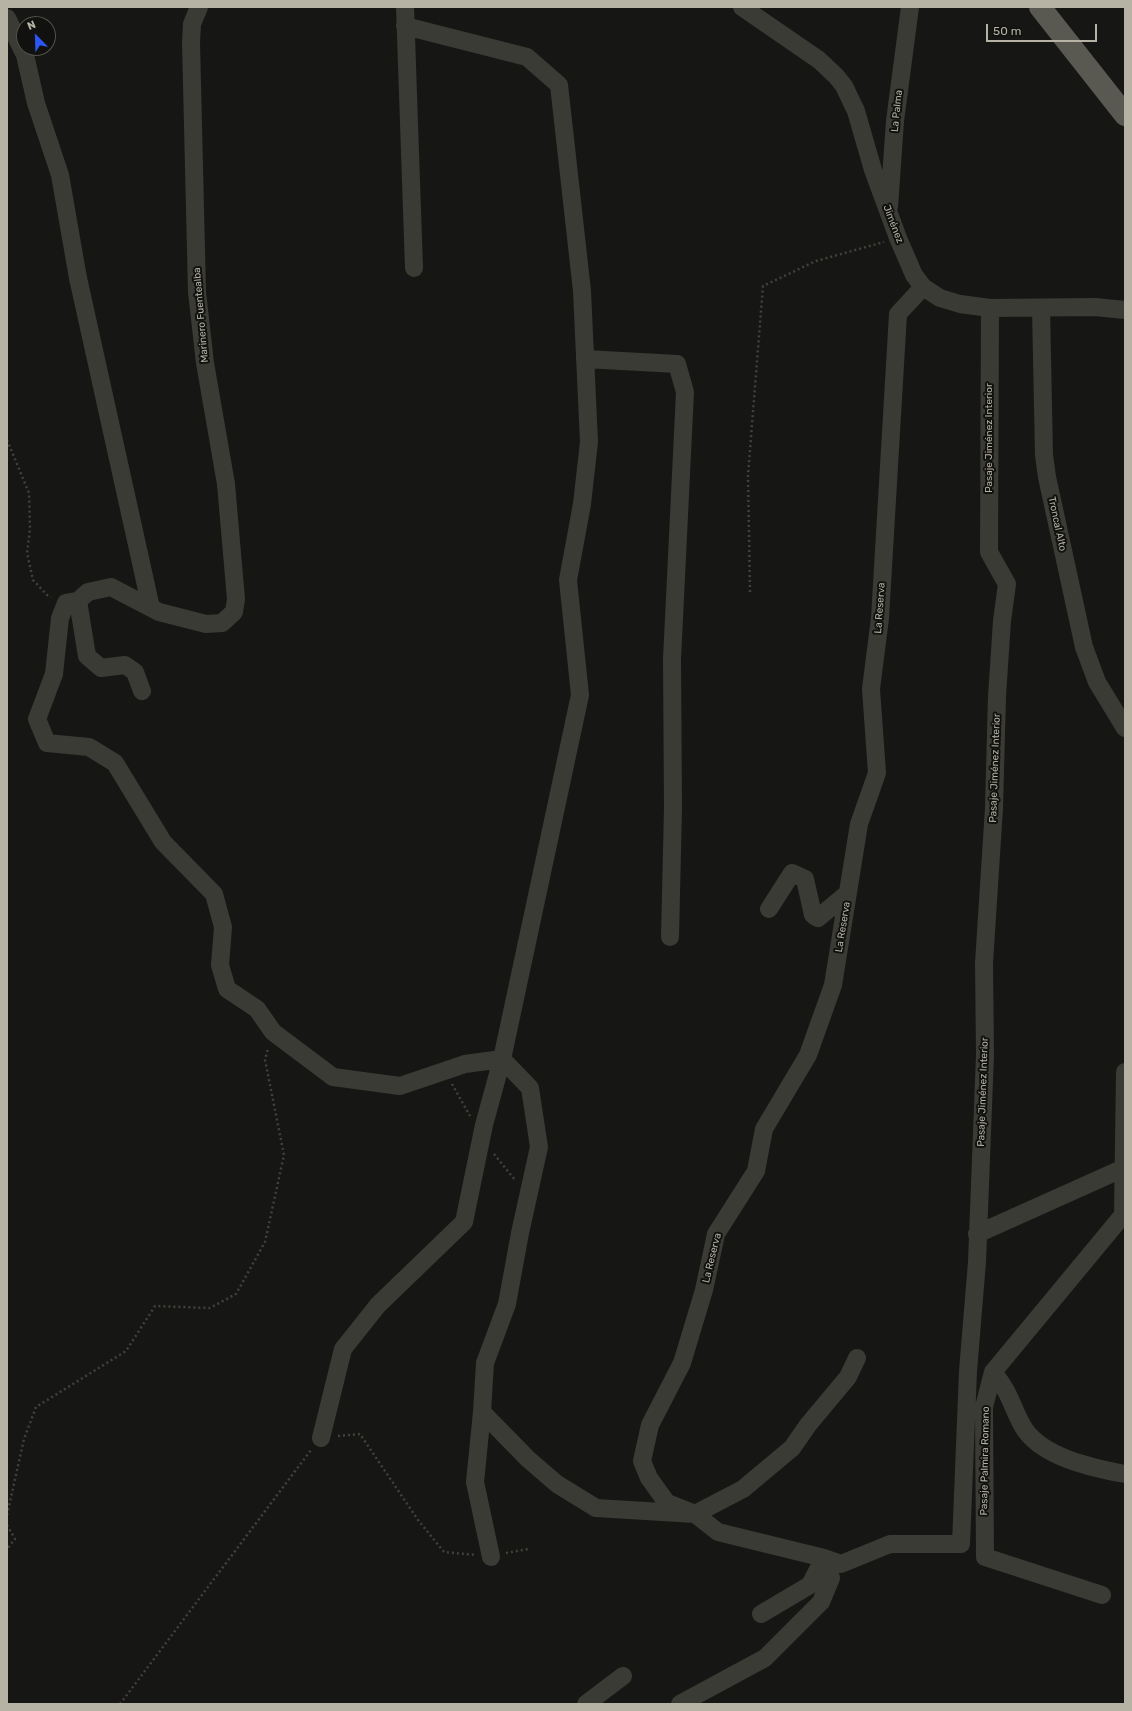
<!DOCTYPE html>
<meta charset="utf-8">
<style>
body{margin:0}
#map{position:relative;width:1132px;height:1711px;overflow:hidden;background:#161614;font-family:Rubik,sans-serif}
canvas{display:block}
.frame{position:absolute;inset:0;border:8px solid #b6b3a5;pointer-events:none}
.north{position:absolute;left:16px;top:16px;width:40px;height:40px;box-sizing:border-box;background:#11110f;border:1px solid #53524b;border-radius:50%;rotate:337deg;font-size:11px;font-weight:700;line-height:16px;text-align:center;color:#b6b3a5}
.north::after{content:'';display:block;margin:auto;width:14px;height:18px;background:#2c55f6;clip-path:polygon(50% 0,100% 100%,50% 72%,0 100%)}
.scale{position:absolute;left:986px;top:24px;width:111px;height:18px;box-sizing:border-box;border:2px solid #b6b3a5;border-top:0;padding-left:5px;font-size:12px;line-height:14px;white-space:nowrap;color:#b6b3a5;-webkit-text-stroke:3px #11110f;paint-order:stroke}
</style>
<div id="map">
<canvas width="1132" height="1711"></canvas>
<div class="frame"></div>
<div class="north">N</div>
<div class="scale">50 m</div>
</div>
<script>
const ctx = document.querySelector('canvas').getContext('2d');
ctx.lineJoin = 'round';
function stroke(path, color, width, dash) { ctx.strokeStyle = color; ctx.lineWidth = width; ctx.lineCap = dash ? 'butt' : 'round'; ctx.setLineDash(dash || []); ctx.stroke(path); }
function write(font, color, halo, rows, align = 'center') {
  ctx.font = font + ' Rubik,sans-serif'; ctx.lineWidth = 4; ctx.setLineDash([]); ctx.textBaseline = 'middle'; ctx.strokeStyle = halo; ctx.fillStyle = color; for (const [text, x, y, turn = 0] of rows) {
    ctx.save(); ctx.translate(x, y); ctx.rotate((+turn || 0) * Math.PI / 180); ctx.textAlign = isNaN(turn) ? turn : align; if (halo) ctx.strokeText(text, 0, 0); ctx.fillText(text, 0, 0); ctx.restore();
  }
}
stroke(new Path2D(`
 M 7,440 L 29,493 L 30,529 L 27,553 L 33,580 L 47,595 L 51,597
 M 750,592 L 748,475 L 763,286 L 816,261 L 884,242
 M 452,1084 L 470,1116
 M 494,1154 L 515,1180
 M 338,1436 L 360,1434 L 418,1520 L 444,1552 L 476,1555
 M 7,1515 L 24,1439 L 36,1407 L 126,1351 L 155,1306 L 210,1308 L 236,1294 L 265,1242 L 284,1155 L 265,1060 L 268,1048
 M 7,1525 L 15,1539 L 7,1549
 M 506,1553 L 528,1549
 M 120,1704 L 311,1450`), '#42413b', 2.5, [2, 3]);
stroke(new Path2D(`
 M 199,7 L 192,24 L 191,42 L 197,292 L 205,363 L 226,484 L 236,599 L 234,612 L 222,623 L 206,624 L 159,612 L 111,587 L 88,592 L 78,601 L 66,603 L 60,618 L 54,674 L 37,719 L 47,743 L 89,747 L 115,763 L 163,842 L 214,894 L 223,927 L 220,965 L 227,989 L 257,1009 L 273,1032 L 333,1077 L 400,1086 L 465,1064 L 502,1059 L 530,1088 L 539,1147 L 520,1233 L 507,1304 L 485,1363 L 482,1412 L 528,1459 L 557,1484 L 596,1508 L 695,1514 L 743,1489 L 792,1448 L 808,1425 L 848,1377 L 857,1358
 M 405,7 L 414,268
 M 742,7 L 819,60 L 836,76 L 844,86 L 856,111 L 873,170 L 898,238 L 914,275 L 923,287 L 940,298 L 960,304 L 990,308 L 1095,307 L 1125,310
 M 7,18 L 25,55 L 36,103 L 60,175 L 78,278 L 151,608
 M 889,207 L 895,121 L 910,7
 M 923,287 L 898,314 L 880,618 L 871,689 L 877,773 L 859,824 L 833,985 L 808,1055 L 764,1129 L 756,1171 L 716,1234 L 704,1290 L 682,1363 L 650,1425 L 642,1461 L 649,1478 L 667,1503 L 695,1514 L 718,1532 L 824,1558 L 841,1564 L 890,1544 L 961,1544 L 968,1371 L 977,1262 L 985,1055 L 984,963 L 994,808 L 997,696 L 1002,621 L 1007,584 L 989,552 L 990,308
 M 1041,308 L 1044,455 L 1047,477 L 1084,647 L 1097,682 L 1125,728
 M 585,359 L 677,364 L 685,392 L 672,659 L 673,808 L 670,937
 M 78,601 L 87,656 L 101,668 L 125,665 L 135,672 L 142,691
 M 769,909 L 792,873 L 805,879 L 813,915 L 818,918 L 848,893
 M 977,1234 L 1124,1168
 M 993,1372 L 1123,1215 L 1125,1072
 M 482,1412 L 475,1482 L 491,1557
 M 321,1438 L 343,1349 L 378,1305 L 464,1222 L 484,1125 L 502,1059 L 580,695 L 568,580 L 582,504 L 589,442 L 582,291 L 559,85 L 527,57 L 405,26
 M 1102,1595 L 985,1557 L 984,1407 L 993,1372 C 1009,1391 1011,1404 1022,1425 C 1039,1457 1093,1468 1125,1474
 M 761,1614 L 810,1585 L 824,1558
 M 586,1704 L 623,1676
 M 680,1704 L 765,1658 L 821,1602 L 831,1578 L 824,1558`), '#3b3b35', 18);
stroke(new Path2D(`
 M 1040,7 L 1125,115`), '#5a5951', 22);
write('10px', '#b6b3a5', '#11110f', [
 ["La Palma",897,111,-84],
 ["Jiménez",893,224,69],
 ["Marinero Fuentealba",201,315,-95],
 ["Pasaje Jiménez Interior",989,438,-90],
 ["Troncal Alto",1057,524,78],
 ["La Reserva",880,608,-86],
 ["Pasaje Jiménez Interior",995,768,-88],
 ["La Reserva",843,927,-81],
 ["Pasaje Jiménez Interior",983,1092,-88],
 ["La Reserva",712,1258,-76],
 ["Pasaje Palmira Romano",985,1461,-89]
]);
</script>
